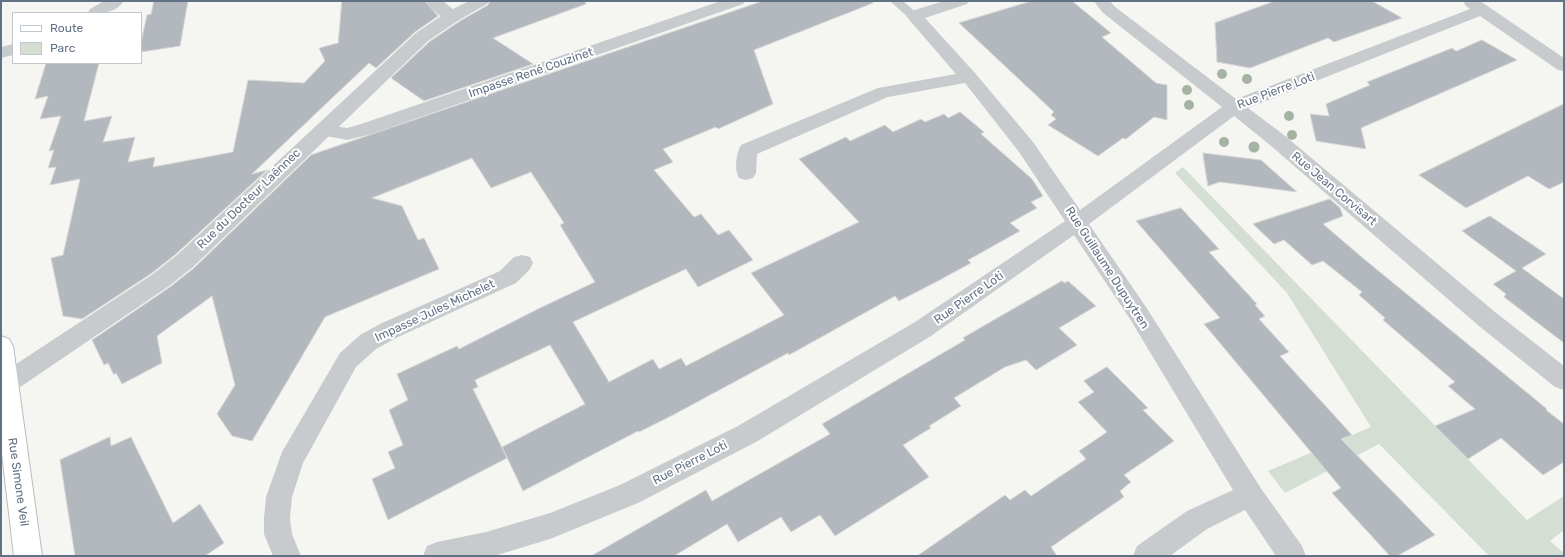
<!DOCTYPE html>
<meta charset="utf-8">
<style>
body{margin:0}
#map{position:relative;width:1565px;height:557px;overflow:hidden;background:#f5f6f2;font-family:Rubik,sans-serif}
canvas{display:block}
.frame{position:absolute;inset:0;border:2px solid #627285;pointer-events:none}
.legend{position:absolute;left:12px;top:12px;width:130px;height:52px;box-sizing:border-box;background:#fff;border:1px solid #c0c7ce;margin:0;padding:5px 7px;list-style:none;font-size:12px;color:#627285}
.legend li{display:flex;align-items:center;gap:8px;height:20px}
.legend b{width:20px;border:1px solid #c0c7ce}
</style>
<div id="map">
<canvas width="1565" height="557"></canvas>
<div class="frame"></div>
<ul class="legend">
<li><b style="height:5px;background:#fff"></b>Route</li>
<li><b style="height:11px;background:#d5ded2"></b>Parc</li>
</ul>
</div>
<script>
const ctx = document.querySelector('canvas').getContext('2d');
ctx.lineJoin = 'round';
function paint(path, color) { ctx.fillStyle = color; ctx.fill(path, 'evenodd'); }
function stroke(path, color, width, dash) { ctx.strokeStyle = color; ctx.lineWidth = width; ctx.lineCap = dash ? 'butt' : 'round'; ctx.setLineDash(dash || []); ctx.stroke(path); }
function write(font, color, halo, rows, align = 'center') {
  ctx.font = font + ' Rubik,sans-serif'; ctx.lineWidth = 4; ctx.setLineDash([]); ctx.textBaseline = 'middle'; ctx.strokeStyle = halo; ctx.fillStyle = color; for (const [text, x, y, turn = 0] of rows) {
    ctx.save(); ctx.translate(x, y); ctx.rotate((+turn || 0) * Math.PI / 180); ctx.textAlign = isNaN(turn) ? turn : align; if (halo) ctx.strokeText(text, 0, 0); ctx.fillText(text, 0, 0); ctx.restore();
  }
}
paint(new Path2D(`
 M 1183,167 L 1527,520 L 1564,496 L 1564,530 L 1550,541 L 1564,553 L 1564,556 L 1489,556 L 1379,444 L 1285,493 L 1268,471 L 1371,427 L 1287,293 L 1175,173 Z`), '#d5ded2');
const building = new Path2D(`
 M 154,1 L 188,1 L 180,46 L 141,52 L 141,42 L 147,15 L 151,14 Z
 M 342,1 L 425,1 L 438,16 L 415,32 L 376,68 L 369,63 L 252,174 L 267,170 L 176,254 L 152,273 L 82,319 L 63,316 L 51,258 L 63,255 L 80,179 L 50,185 L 56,167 L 48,168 L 54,150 L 49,151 L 61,116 L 40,119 L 48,96 L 35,99 L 46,63 L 99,63 L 84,121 L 112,116 L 103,142 L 135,137 L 128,162 L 155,157 L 153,167 L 233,152 L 248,80 L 304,83 L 325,61 L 319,48 L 338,43 Z
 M 490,1 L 585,1 L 586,4 L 493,38 L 533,64 L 424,101 L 391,78 L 429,42 L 460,21 L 488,5 Z
 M 763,1 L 872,1 L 873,3 L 754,50 L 773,104 L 718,129 L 716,127 L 663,149 L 673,162 L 654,170 L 694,217 L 701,214 L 718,235 L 729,230 L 753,260 L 698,287 L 686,269 L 573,322 L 609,382 L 653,359 L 659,369 L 681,358 L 686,366 L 784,315 L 751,273 L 859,222 L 799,159 L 846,137 L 850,141 L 885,125 L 893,132 L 921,119 L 925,122 L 944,114 L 948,118 L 960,112 L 984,132 L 981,134 L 1032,179 L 1043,196 L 1031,202 L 1037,208 L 1010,223 L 1020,231 L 968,260 L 971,263 L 936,282 L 899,301 L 895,296 L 789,355 L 788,353 L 673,415 L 639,432 L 638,431 L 523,491 L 502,447 L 585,404 L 550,345 L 475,380 L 478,387 L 473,389 L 507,458 L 388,520 L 372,479 L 395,468 L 388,452 L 403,445 L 389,410 L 408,400 L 397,374 L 457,346 L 459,349 L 540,308 L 595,282 L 560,225 L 564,223 L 531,172 L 491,188 L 472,158 L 372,198 L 402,206 L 418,240 L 424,238 L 439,269 L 325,317 L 252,441 L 232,436 L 217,414 L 235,385 L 212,296 L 157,336 L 162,363 L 122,384 L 116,373 L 114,375 L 108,363 L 104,365 L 92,340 L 170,287 L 194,268 L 311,155 Z
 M 1032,1 L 1072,1 L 1111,33 L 1102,37 L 1156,83 L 1167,85 L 1167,120 L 1154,117 L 1126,139 L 1123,138 L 1098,156 L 1048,125 L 1056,119 L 1051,115 L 1054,112 L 959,23 Z
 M 1275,1 L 1372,1 L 1402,18 L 1334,42 L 1328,38 L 1250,68 L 1217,62 L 1215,23 Z
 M 1482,40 L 1517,60 L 1361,128 L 1366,149 L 1316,141 L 1310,114 L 1329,116 L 1326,104 L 1370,85 L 1367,82 L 1452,48 L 1456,51 Z
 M 1564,104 L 1564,182 L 1549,189 L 1528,176 L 1466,208 L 1419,175 Z
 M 1203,153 L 1261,160 L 1297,192 L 1220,182 L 1208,186 Z
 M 1330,199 L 1340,208 L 1343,216 L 1323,224 L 1364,259 L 1547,409 L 1546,410 L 1564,424 L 1564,462 L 1543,475 L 1501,438 L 1468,459 L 1435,426 L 1475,409 L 1448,386 L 1455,382 L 1383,320 L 1385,318 L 1359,295 L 1362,292 L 1323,261 L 1312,265 L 1284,240 L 1274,244 L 1253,224 Z
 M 1181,208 L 1219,249 L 1209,252 L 1257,304 L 1255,305 L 1265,316 L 1259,319 L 1289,352 L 1280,356 L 1352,435 L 1341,439 L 1435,535 L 1397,556 L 1390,556 L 1332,493 L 1341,488 L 1204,324 L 1220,318 L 1136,221 Z
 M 1490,216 L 1546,254 L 1522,268 L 1564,299 L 1564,343 L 1504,297 L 1506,294 L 1493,284 L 1516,271 L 1462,231 Z
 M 1062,281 L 1065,283 L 1068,281 L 1096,306 L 1059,328 L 1077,345 L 1036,370 L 1026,360 L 1005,367 L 954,398 L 961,406 L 929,426 L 931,428 L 903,445 L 929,477 L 835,536 L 820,515 L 791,532 L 781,517 L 738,542 L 727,524 L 674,556 L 591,556 L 706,490 L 712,501 L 830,434 L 822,424 L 965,340 L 963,338 Z
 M 1107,367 L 1148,408 L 1143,410 L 1174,441 L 1124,475 L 1131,482 L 1120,491 L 1124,497 L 1051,547 L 1057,556 L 917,556 L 1005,495 L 1010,500 L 1025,490 L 1031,496 L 1086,459 L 1079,451 L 1107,432 L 1078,402 L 1094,392 L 1084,381 Z
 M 110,437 L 111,446 L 131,437 L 173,523 L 200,504 L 224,543 L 205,556 L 75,556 L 60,460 Z`);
paint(building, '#b2b8be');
stroke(building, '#d7d7d4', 1);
const secondary = new Path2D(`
 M 1,336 L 9,339 L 13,346 L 42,556 L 14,556 L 1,445 Z`);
stroke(secondary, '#b9bdc2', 2);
paint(new Path2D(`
 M 890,1 L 903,1 L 920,16 L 918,19 L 910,19 Z`), '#c8cbce');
paint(new Path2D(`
 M 104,1 L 124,1 C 115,14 101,13 88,13 L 90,9 Z
 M 426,1 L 443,1 L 461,16 L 459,20 C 446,23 433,12 426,1 Z
 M 721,1 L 745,1 L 743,4 L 372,134 L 347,140 L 316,134 L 314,130 L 316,126 L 323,124 L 347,128 L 361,124 Z
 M 944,1 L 969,1 L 967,4 L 925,18 L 975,73 L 1033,142 L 1080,210 L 1222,107 L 1102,12 L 1094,1 L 1110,1 L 1114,6 L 1236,99 L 1470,9 L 1465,5 L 1464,1 L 1480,1 L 1564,58 L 1564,71 L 1558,70 L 1480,16 L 1248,108 L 1284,135 L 1495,312 L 1564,366 L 1564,390 L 1555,387 L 1479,326 L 1270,145 L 1234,116 L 1089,224 L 1146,307 L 1260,487 L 1302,546 L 1306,556 L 1276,556 L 1245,510 L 1207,529 L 1170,556 L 1133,556 L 1137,546 L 1187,511 L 1233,490 L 1130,319 L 1074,235 L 931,336 L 756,442 L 638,503 L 550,539 L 494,556 L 423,556 L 427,546 L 437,542 L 486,532 L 550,513 L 620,485 L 738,426 L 915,322 L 1065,221 L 1019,152 L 965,83 L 888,97 L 757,154 L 756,173 L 753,178 L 746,180 L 739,178 C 734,170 736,153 741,145 L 878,88 L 956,74 L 906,16 L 908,12 Z
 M 13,44 L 13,55 L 1,58 L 1,47 Z
 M 522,255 L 530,257 L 533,263 L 530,269 L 516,283 L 398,337 L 376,349 L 356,367 L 303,463 L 292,497 L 290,518 L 292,534 L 301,556 L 273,556 L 264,534 L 264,518 L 266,497 L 282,452 L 340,353 L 360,335 L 382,323 L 500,271 L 514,257 Z`), '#c8cbce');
paint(new Path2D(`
 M 469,1 L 489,1 L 487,4 L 459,20 L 428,41 L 193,267 L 169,286 L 10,394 L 1,397 L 1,374 L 153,274 L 177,255 L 416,33 L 447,12 Z`), '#c8cbce');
paint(secondary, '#fff');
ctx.fillStyle = '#a5b3a3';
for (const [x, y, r] of [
 [1222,74,5],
 [1247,79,5],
 [1187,90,5],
 [1189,105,5],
 [1289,116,5],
 [1292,135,5],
 [1224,142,5],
 [1254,147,5.5]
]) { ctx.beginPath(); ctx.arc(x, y, r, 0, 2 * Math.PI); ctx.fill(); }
write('12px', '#627285', '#fff', [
 ["Impasse René Couzinet",531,73,-19],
 ["Rue Pierre Loti",1276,91,-21],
 ["Rue Jean Corvisart",1334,189,40],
 ["Rue du Docteur Laënnec",249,199,-44],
 ["Rue Guillaume Dupuytren",1107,268,57],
 ["Rue Pierre Loti",969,298,-35],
 ["Impasse Jules Michelet",435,311,-25],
 ["Rue Pierre Loti",690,463,-27],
 ["Rue Simone Veil",18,482,82]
]);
</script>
